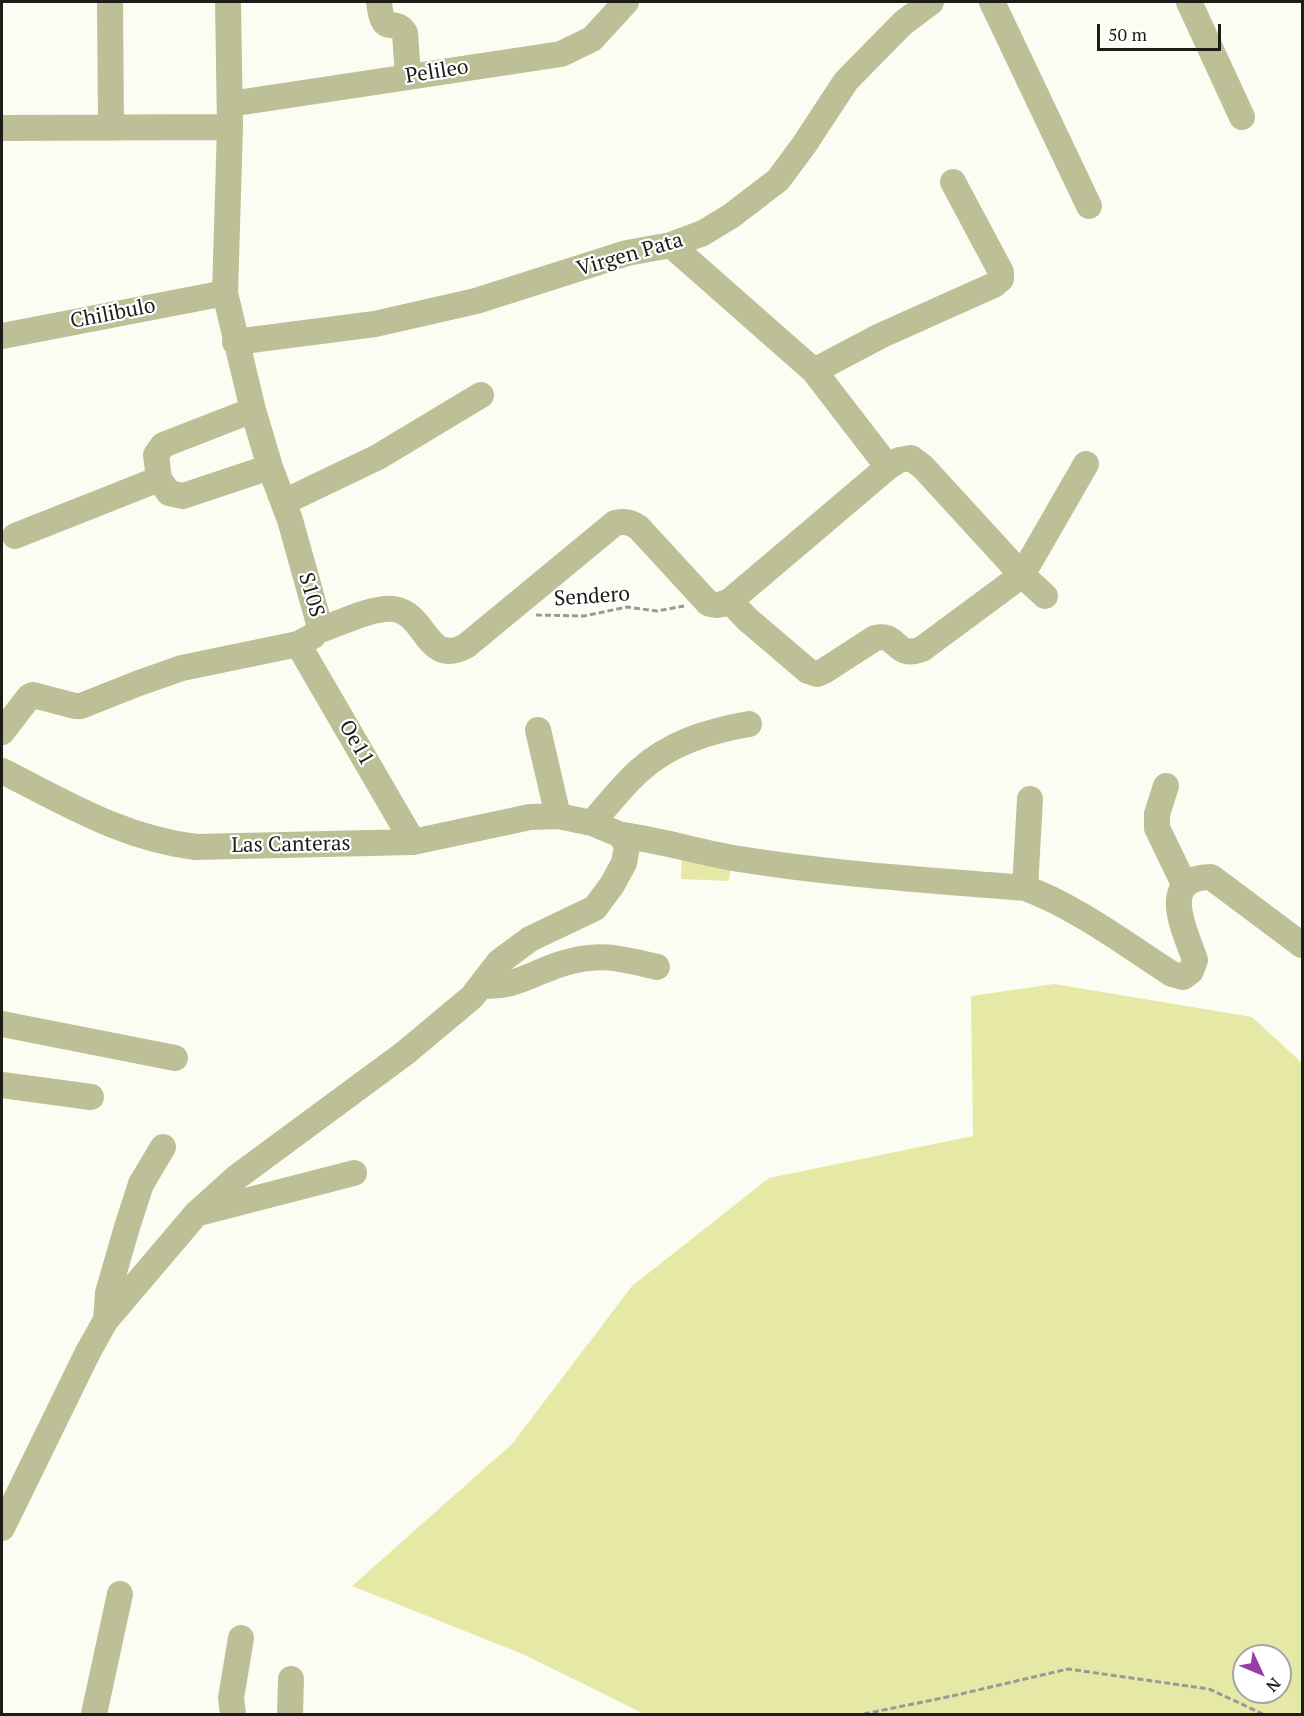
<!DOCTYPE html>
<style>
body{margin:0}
#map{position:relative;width:1304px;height:1716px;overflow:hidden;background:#fcfdf2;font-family:"PT Serif",serif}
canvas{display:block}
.frame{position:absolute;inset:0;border:3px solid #1c1d19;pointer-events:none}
.north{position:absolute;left:1232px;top:1644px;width:60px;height:60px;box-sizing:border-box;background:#fff;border:2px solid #a4a5a3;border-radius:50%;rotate:134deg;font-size:16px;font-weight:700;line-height:24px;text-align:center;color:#1c1d19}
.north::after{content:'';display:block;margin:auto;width:21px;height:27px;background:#973eaa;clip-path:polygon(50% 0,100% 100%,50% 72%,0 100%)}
.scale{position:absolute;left:1097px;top:24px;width:124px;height:27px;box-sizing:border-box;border:3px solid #1c1d19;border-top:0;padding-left:8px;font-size:18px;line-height:21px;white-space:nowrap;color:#1c1d19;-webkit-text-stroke:4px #fff;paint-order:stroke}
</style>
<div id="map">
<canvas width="1304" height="1716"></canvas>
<div class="frame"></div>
<div class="north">N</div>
<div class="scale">50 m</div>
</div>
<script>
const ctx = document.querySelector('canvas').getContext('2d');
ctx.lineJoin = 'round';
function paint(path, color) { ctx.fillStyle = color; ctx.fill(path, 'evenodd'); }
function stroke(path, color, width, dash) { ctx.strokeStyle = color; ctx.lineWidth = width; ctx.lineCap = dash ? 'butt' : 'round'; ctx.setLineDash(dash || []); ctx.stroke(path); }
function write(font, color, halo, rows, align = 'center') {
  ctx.font = font + ' "PT Serif",serif'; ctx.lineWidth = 4.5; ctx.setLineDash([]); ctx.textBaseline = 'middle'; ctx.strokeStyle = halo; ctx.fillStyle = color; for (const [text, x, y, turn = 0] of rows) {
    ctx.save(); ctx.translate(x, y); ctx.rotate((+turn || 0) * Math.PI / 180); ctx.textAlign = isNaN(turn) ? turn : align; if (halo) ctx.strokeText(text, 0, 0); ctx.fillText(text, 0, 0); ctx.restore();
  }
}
paint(new Path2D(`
 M 682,852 L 732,857 L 729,881 L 681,879 Z
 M 1054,984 L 1252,1017 L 1302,1063 L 1302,1714 L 644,1714 L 525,1655 L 352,1586 L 512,1444 L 632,1286 L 769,1178 L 973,1136 L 971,996 ZM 1244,1656 L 1280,1656 L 1280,1692 L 1244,1692 Z`), '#e6e9a5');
stroke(new Path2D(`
 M 536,615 L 584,616 L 627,607 L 657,611 L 684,606
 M 864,1714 L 952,1696 L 1068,1669 L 1209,1689 L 1263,1714`), '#999a93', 3, [6, 3]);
stroke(new Path2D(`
 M 110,2 L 111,127
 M 379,2 C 383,40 394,15 405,33 L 408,77
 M 992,2 L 1089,206
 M 1189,2 L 1242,117
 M 230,104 L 561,54 L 592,39 L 626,2
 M 2,128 L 230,127
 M 671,245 L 814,371 L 888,467
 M 2,336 L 225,293
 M 235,342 L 375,324 L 476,301 L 627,253 L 671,245 L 703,233 L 731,216 L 778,180 L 804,145 L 846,81 L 903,23 L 931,2
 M 814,371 L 880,336 L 994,285 L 1001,279 L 1001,272 L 953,182
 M 253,410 L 163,445 L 156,455 L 159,479 L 169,493 L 183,496 L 270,467
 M 284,502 L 378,457 L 481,395
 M 15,536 L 159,479
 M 730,601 L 747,619 L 808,671 L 817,674 L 824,671 L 875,638 C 899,632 894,660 922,649 L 1022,575 L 1086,464
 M 318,631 C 338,624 374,606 394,609 C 427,614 426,667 466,646 L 615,523 C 625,521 631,522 639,528 L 708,603 C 717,607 722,604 730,601 L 888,467 L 899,460 L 911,458 L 923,467 L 1022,575 L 1045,596
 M 298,644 L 413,842
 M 538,730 L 558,816
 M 2,732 L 29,697 L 33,695 L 75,706 L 81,706 L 139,683 L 182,668 L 298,644 L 313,636 L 320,627 L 290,520 L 270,467 L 253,410 L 225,293 L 230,127 L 228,2
 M 2,771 C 66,803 122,838 196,847 L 413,842 L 530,817 L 558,816 L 592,823 L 621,835 L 627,846 L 624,863 L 612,885 L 595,908 L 530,939 L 499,962 L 472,997 L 405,1053 L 237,1177 L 196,1214 L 106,1320 L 88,1352 L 2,1528
 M 1166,786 L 1157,814 L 1157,828 L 1184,884
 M 592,823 C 607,806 622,786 639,771 C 669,743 709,731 749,724
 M 621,835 C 659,840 695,851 733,858 C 830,874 928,880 1025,888 C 1075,906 1127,945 1172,974 L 1183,977 L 1191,971 L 1195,960 C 1185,930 1157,878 1211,877 L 1302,945
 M 1025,888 L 1030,799
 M 481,985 C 510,990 535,972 561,964 C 599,952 620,958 657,967
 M 2,1024 L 175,1058
 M 2,1085 L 91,1097
 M 199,1213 L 354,1173
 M 106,1320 L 108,1293 L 127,1227 L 141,1184 L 163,1147
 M 94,1714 L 120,1594
 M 233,1714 L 231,1698 L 241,1638
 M 290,1714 L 291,1679`), '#bdbf97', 26);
write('21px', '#1c1d19', '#fff', [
 ["Pelileo",437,72,-9],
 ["Virgen Pata",630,255,-16],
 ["Chilibulo",113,314,-11],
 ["S10S",311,595,74],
 ["Sendero",592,597,-4],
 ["Oe11",356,743,60],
 ["Las Canteras",291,845,-1]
]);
</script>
